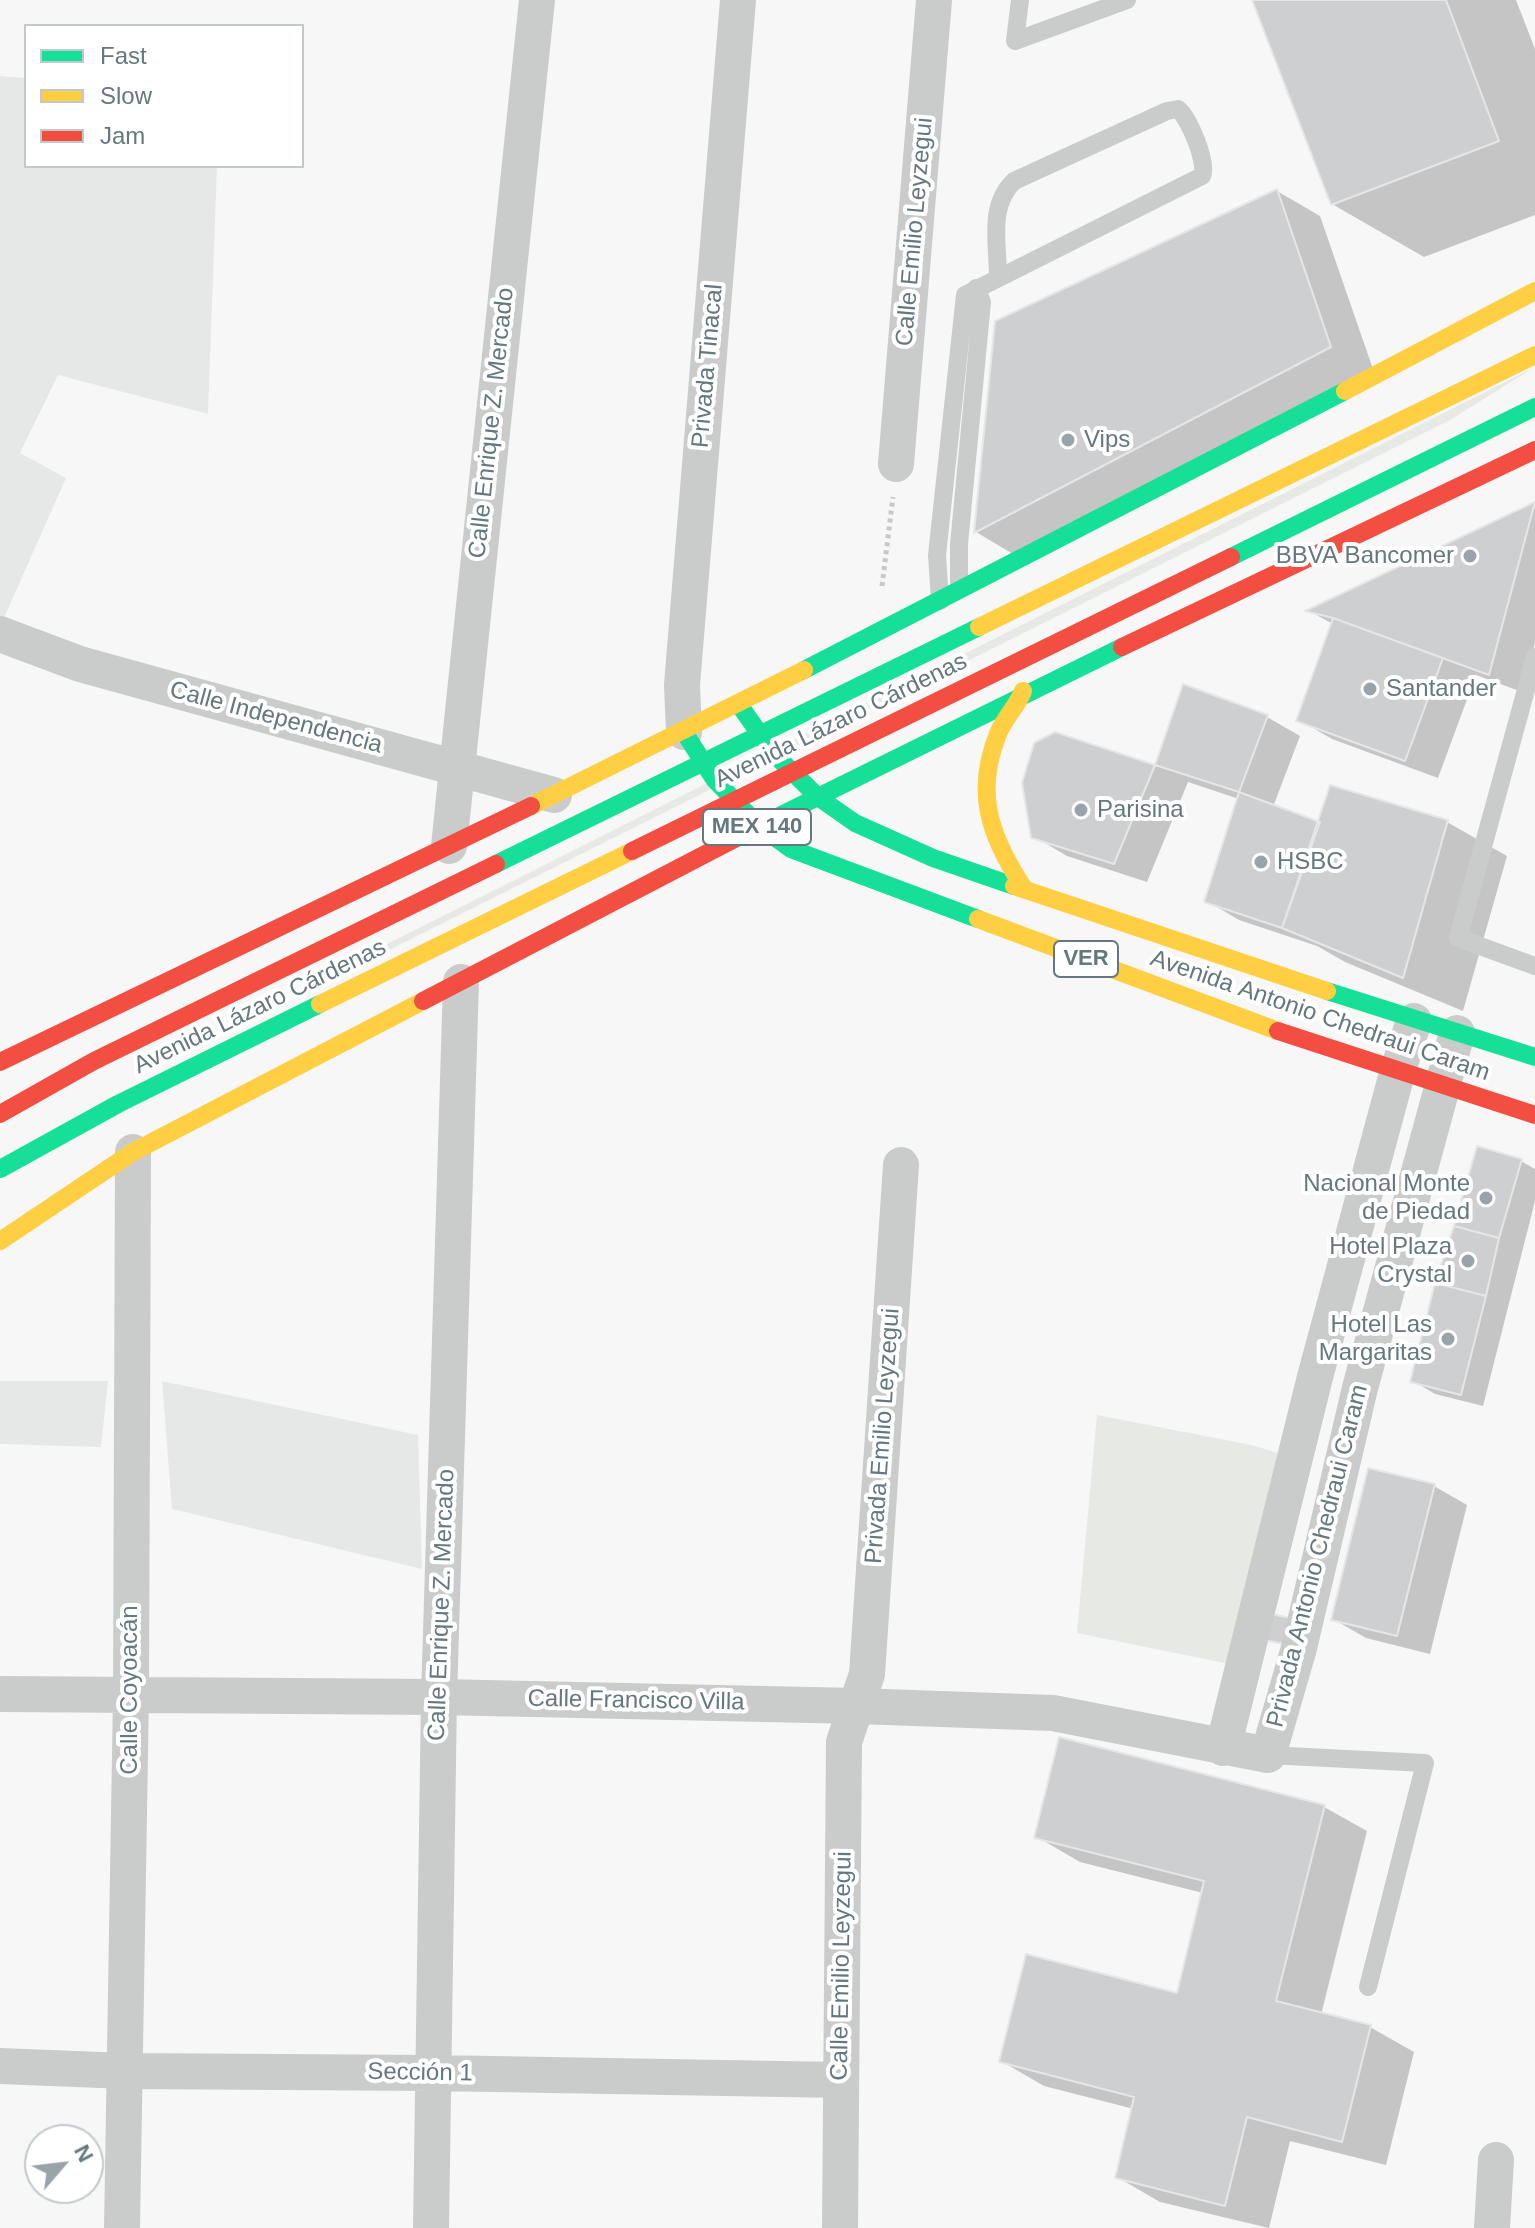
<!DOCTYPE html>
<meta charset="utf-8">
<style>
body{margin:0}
#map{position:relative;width:1535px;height:2228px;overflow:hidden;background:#f7f7f7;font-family:Helvetica,sans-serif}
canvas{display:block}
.legend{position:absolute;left:24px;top:24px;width:280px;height:144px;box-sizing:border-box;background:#fff;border:2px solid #c1c9cc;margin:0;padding:10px 14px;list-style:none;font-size:24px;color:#65777f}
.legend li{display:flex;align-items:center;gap:16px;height:40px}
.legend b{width:40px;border:2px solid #c1c9cc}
.north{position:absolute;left:24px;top:2124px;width:80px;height:80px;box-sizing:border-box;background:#fff;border:2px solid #c1c9cc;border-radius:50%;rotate:62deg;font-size:22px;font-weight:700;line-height:32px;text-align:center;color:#65777f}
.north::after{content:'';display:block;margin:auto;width:28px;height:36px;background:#98a4a9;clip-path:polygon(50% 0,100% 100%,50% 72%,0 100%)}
</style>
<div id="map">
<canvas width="1535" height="2228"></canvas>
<ul class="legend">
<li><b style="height:10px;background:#16e098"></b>Fast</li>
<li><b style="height:10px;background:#ffcf43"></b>Slow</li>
<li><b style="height:10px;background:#f24e42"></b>Jam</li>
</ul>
<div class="north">N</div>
</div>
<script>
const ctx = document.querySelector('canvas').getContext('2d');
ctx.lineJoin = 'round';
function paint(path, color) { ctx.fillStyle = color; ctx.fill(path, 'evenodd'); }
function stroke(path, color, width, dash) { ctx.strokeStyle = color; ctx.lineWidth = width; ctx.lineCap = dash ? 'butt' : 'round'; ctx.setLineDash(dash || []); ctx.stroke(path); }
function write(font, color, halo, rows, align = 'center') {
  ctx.font = font + ' Helvetica,sans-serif'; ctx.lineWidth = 8; ctx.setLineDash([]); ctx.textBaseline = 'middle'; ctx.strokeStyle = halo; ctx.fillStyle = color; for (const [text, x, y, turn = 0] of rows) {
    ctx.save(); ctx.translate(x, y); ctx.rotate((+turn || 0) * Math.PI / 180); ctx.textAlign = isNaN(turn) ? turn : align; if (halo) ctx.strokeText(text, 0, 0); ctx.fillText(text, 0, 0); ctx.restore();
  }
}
paint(new Path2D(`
 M 0,76 L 26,78 L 26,166 L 217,166 L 208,414 L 58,375 L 20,453 L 66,478 L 4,618 L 0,616 Z
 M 0,1381 L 108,1381 L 101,1447 L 0,1444 Z
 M 162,1381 L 418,1435 L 422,1569 L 172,1509 Z`), '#e6e8e7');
paint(new Path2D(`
 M 1535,367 L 1450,420 L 375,957 L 371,952 Z
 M 1097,1415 L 1251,1445 L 1299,1459 L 1244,1667 L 1077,1633 Z`), '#e6e9e4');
paint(new Path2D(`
 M 1255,0 L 1516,0 L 1535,49 L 1535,215 L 1424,257 L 1332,204 Z
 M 1277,191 L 1320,216 L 1374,372 L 1018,557 L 976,532 L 997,322 Z
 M 1535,504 L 1535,643 L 1522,692 L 1476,675 L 1438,778 L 1332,739 L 1299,720 L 1333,624 L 1309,611 Z
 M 1185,687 L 1267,717 L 1300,736 L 1273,807 L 1319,824 L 1447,822 L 1507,856 L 1463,1011 L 1345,962 L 1317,946 L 1239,920 L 1207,901 L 1239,799 L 1188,782 L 1147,882 L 1067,856 L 1033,836 L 1055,734 L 1156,767 Z
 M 1521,1161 L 1535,1169 L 1535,1201 L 1483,1406 L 1435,1394 L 1413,1381 Z
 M 1434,1486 L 1467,1505 L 1430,1654 L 1366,1638 L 1333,1619 Z
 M 1324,1807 L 1367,1831 L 1321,2015 L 1370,2027 L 1414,2052 L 1386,2165 L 1290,2141 L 1269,2228 L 1160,2202 L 1117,2177 L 1134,2109 L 1044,2086 L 1001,2061 L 1178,1995 L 1203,1893 L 1080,1862 L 1037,1837 Z`), '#0003');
const building = new Path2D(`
 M 1252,0 L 1446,0 L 1499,141 L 1331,205 Z
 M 1277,189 L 1331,347 L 974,533 L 995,321 Z
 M 1535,502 L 1489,675 L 1333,618 L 1305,611 Z
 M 1333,618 L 1443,658 L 1405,761 L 1296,721 Z
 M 1183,684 L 1268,715 L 1239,792 L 1155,765 Z
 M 1055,732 L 1155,765 L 1114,864 L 1031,838 L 1022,783 L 1034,743 Z
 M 1330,785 L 1448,820 L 1403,978 L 1282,928 Z
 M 1239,792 L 1320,822 L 1282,928 L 1204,902 Z
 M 1477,1146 L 1522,1159 L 1499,1238 L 1454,1226 Z
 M 1454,1226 L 1499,1238 L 1486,1296 L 1435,1283 Z
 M 1435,1283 L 1486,1296 L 1461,1395 L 1410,1382 Z
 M 1368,1468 L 1435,1484 L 1397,1636 L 1331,1620 Z
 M 1262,1612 L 1304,1621 L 1298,1647 L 1255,1638 Z
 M 1059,1737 L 1325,1805 L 1276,2001 L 1371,2025 L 1342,2142 L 1247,2117 L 1225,2206 L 1115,2178 L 1134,2097 L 999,2062 L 1026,1954 L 1177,1993 L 1204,1881 L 1034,1838 Z`);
paint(building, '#cecfd0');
stroke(building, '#e6e6e6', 2);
stroke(new Path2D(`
 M 882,586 L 893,497`), '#c7c8c9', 5, [4, 4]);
stroke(new Path2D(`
 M 1020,0 L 1015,41 L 1127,0
 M 959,588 L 959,544 L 982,302 L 976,288
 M 940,601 L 937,555 L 965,295 L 1202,176 C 1208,163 1189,118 1178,109 L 1167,111 L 1014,181 C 988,206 998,243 998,278
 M 1535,657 L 1458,938 L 1535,966
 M 1268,1755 L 1425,1763 L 1368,1987`), '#cacccc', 18);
stroke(new Path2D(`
 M 896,464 L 934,0
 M 0,634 L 80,664 L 554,795
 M 684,732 L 682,685 L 738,0
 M 449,846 L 537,0
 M 0,1694 L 439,1697 L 857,1706 L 1053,1713 L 1268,1755 L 1299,1648 L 1360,1388 L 1457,1033
 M 1223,1748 L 1315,1377 L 1398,1070 L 1414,1021
 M 0,2066 L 126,2071 L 436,2073 L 840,2080
 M 122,2228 L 131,1696 L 133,1152
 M 431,2228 L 439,1697 L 461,982
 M 840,2228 L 844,1742 L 867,1674 L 901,1165
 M 1492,2228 L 1496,2160`), '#cacccc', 36);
stroke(new Path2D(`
 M 1231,557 L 1535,407
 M 804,670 L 1345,391
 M 740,706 L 774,754 L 818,797 L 855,823 L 933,858 L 1014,886
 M 684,732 L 714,779 L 759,826 L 791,849 L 978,919
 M 767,822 L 1122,647
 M 496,864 L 979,627
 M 1327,991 L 1535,1057
 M 0,1169 L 118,1104 L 320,1004`), '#16e098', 18);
stroke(new Path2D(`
 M 1345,391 L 1535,291
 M 979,627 L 1535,355
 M 1023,691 C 1017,707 1004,718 998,734 C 974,793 990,836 1023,887
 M 531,806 L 804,670
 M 1014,886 L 1327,991
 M 978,919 L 1278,1031
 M 320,1004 L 632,851
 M 0,1241 L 133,1152 L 423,1001`), '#ffcf43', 18);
stroke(new Path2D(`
 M 1122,647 L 1535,450
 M 632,851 L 1231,557
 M 423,1001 L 767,822
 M 1278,1031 L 1535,1115
 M 0,1062 L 531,806
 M 0,1114 L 94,1061 L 496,864`), '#f24e42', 18);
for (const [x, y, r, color] of [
 [1068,440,8,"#98a4a9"],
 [1470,556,8,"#98a4a9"],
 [1370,689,8,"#98a4a9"],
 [1081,810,8,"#98a4a9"],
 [1261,862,8,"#98a4a9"],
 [1486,1198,8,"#98a4a9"],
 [1468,1261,8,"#98a4a9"],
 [1448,1339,8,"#98a4a9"]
]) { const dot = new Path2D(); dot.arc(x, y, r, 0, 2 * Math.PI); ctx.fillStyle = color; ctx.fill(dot); stroke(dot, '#fff', 3); }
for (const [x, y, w] of [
 [757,827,108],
 [1086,959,64]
]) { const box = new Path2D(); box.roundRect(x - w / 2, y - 18, w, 36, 6); ctx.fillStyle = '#fff'; ctx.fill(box); stroke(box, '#65777f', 2); }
write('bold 22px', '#65777f', null, [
 ["MEX 140",757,827],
 ["VER",1086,959]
]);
write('24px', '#65777f', '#fff', [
 ["Calle Emilio Leyzegui",915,232,-85],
 ["Privada Tinacal",708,366,-85],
 ["Calle Enrique Z. Mercado",492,423,-84],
 ["Calle Independencia",276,718,15],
 ["Avenida Lázaro Cárdenas",841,721,-26],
 ["Avenida Lázaro Cárdenas",260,1007,-26],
 ["Avenida Antonio Chedraui Caram",1320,1016,19],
 ["Privada Emilio Leyzegui",883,1436,-86],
 ["Privada Antonio Chedraui Caram",1318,1556,-76],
 ["Calle Enrique Z. Mercado",442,1605,-88],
 ["Calle Coyoacán",130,1690,-90],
 ["Calle Francisco Villa",636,1701,1],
 ["Calle Emilio Leyzegui",842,1966,-89],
 ["Sección 1",420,2073,1]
]);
write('24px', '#65777f', '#fff', [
 ["Vips",1084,440],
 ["BBVA Bancomer",1454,556,"right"],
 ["Santander",1386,689],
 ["Parisina",1097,810],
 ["HSBC",1277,862],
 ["Nacional Monte",1470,1184,"right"],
 ["de Piedad",1470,1212,"right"],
 ["Hotel Plaza",1452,1247,"right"],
 ["Crystal",1452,1275,"right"],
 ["Hotel Las",1432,1325,"right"],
 ["Margaritas",1432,1353,"right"]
], 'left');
</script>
